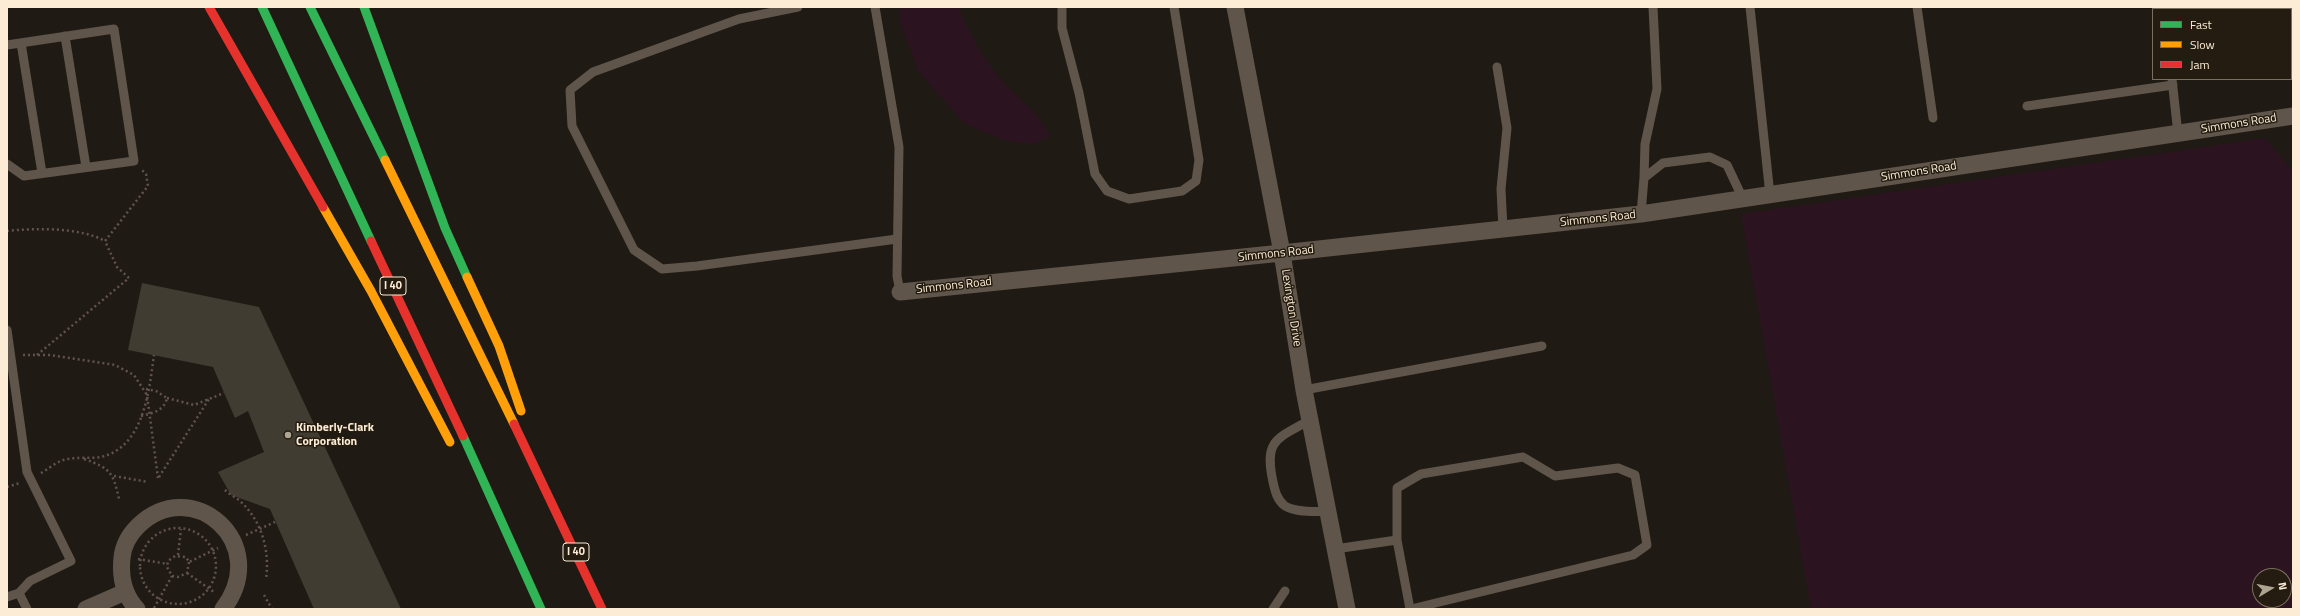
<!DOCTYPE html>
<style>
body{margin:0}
#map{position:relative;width:2300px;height:616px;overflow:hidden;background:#1f1b14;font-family:"Titillium Web",sans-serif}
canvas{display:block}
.frame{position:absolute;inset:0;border:8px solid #fcecd5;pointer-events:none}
.legend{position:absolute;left:2152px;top:8px;width:140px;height:72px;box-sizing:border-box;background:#241c10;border:1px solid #7a6f5f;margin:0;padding:5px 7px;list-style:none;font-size:12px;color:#fcecd5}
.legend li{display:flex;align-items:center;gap:8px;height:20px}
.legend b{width:20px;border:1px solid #7a6f5f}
.north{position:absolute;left:2252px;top:568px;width:40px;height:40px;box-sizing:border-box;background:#241c10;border:1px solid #7a6f5f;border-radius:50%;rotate:80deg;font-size:11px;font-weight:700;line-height:16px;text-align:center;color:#fcecd5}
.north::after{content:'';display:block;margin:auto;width:14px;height:18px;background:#afa391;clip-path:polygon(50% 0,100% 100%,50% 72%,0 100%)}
</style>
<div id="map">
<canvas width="2300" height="616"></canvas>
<div class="frame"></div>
<ul class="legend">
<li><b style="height:5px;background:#30b455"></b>Fast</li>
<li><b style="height:5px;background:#ff9f0a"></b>Slow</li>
<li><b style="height:5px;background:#e5322d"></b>Jam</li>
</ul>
<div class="north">N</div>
</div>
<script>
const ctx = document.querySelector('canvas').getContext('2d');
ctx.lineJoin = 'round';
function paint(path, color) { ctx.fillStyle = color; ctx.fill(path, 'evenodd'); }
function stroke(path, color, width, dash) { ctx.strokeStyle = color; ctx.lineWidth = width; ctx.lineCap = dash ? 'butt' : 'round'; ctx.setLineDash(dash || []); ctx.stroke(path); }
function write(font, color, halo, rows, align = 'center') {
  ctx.font = font + ' "Titillium Web",sans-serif'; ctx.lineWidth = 3; ctx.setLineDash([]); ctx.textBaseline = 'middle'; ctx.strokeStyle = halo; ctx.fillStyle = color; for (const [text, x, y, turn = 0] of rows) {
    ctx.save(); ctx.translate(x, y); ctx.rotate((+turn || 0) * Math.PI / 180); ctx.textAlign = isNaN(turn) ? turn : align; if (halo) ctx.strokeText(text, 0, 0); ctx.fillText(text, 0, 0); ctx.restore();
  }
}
paint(new Path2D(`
 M 898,7 L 958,7 C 968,31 981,56 998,76 C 1015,97 1038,111 1050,136 L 1034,144 L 1007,141 L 965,124 L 918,71 L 900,22 Z
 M 2265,138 L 2293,171 L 2293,609 L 1811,609 L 1741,214 ZM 2260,576 L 2284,576 L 2284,600 L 2260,600 Z`), '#2b1420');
paint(new Path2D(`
 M 142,283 L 259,307 L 401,609 L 314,609 L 270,509 L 231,495 L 218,472 L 264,452 L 248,411 L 235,418 L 213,367 L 128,350 Z`), '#413c32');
stroke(new Path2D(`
 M 7,231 C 36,228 79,227 105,241
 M 23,355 L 50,355 L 115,365 L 134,375 L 147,395 L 158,478
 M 37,355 L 129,278 L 117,267 L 105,241 L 148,186 L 146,174 L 142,170
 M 167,398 L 194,405 L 224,393
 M 141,416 C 153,413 164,411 167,398 L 156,391 L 146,389
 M 84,459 C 110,468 113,472 119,499
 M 41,473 C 47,470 55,463 61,461 C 73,456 89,459 101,457 C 144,447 149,391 154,355
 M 114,476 L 148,482
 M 159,477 L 209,399
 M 7,487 L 20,483
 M 225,490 C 229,494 235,497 240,501 C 262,521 270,551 266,579
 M140 566a38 38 0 1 1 76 0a38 38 0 1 1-76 0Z
 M 246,535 L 275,522
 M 178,555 L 181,529
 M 138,559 L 168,564
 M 189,562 L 187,573 L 178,577 L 172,576 L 167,567 L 168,561 L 175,556 L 186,557 L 189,562 L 218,548
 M 187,573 L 214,592
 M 264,595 L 272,609
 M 154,608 L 172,576`), '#635150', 2.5, [2, 3]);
stroke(new Path2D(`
 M 798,7 L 739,19 L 593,72 L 570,90 L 572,126 L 634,250 L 662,269 L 697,266 L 897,239
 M 875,7 L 899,147 L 897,276 L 900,292
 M 1062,7 L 1062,28 L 1079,93 L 1095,174 L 1107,191 L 1129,199 L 1182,191 L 1196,181 L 1199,160 L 1174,7
 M 1750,7 L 1770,195
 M 1917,7 L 1933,118
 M 2162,7 L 2162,9
 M 65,36 L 86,167
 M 21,43 L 42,173
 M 7,45 L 114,29 L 134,161 L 24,176 L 7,164
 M 1497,67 L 1507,128 L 1501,189 L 1503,229
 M 2172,79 L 2178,134
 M 2027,106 L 2173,85
 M 1644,178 L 1645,144 L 1657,89 L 1653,7
 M 1641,214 L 1644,178 L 1663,163 L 1710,157 L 1727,165 L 1743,199
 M 7,330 L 27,472 L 71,561 L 30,581 L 19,593
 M 1304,390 L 1542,346
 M 1310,420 C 1276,439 1264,440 1273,482 C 1275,491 1277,500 1285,506 C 1296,513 1316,511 1328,512
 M 1397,540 L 1397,488 L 1421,474 L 1523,457 L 1555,476 L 1618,468 L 1635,475 L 1647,545 L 1633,555 L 1411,609
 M 1335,549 L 1397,540 L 1410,609
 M 7,597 L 19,593 L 27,609
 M 1273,609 L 1285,591`), '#60554a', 9);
stroke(new Path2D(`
 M 1235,7 L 1282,253 L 1304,390 L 1347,609
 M 900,292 L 1282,253 L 1641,214 L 2293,116
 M 86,609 L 125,592
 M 137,609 C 124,595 120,577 122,558 C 123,546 129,535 138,526 C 192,473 273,544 223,609`), '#60554a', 17);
stroke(new Path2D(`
 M 262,7 L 371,241
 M 310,7 L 385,160
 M 364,7 L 445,228 L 467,277
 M 463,436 L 541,609`), '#30b455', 9);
stroke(new Path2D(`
 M 385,160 L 514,424
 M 323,207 L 371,291 L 450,442
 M 467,277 L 499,346 L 521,411`), '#ff9f0a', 9);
stroke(new Path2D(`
 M 209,7 L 323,207
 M 371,241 L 463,436
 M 514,424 L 602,609`), '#e5322d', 9);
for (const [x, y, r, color] of [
 [288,435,4,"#afa391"]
]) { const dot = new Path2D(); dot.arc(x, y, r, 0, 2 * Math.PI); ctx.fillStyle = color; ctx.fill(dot); stroke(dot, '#241c10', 1.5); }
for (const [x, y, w] of [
 [393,286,26],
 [576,552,26]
]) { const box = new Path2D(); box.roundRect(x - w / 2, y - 9, w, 18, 3); ctx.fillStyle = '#241c10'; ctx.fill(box); stroke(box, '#fcecd5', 1); }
write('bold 11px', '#fcecd5', null, [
 ["I 40",393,286],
 ["I 40",576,552]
]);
write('12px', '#fcecd5', '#241c10', [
 ["Simmons Road",2239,124,-9],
 ["Simmons Road",1919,172,-9],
 ["Simmons Road",1598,219,-6],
 ["Simmons Road",1276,254,-6],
 ["Simmons Road",954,286,-6],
 ["Lexington Drive",1291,308,81]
]);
write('bold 12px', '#fcecd5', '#241c10', [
 ["Kimberly-Clark",296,428],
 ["Corporation",296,442]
], 'left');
</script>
